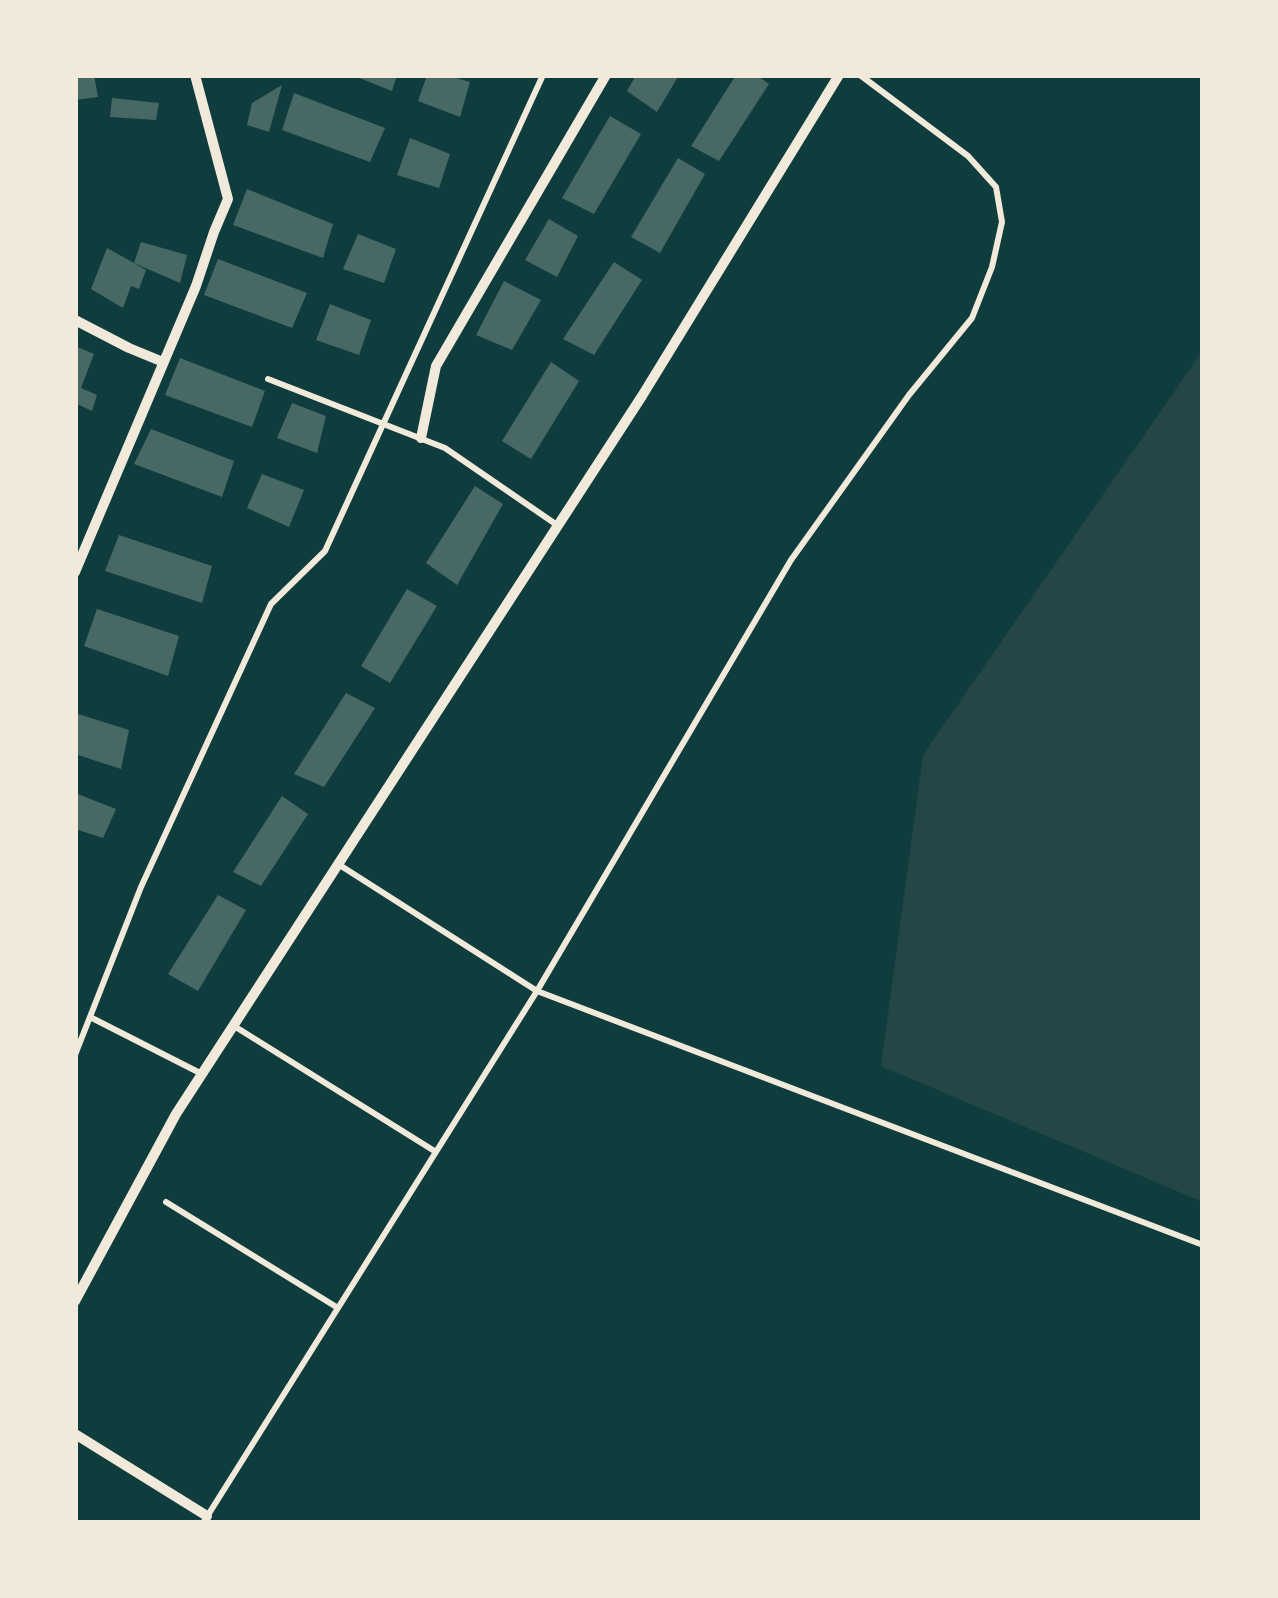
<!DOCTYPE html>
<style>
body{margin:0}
#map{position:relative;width:1278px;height:1598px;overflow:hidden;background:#0f3d3e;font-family:"DM Sans",sans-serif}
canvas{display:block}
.frame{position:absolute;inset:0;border:78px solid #f1e9da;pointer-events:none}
</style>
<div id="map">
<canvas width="1278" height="1598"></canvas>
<div class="frame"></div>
</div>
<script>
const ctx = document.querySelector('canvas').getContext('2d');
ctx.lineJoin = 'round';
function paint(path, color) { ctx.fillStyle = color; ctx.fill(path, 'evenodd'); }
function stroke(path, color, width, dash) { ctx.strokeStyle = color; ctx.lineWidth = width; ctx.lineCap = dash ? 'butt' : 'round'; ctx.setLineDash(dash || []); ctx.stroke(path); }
paint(new Path2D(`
 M 1203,350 L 1203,1202 L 881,1066 L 923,755 Z`), '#244646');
paint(new Path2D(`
 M 75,75 L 94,75 L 98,97 L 75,100 Z
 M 352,75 L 397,75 L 392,91 Z
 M 427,75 L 446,75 L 470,82 L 460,117 L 418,101 Z
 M 636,75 L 679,75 L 657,112 L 627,91 Z
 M 736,75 L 756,75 L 769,84 L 719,161 L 691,146 Z
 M 282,85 L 269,132 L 247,125 L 252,103 Z
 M 294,93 L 385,128 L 370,162 L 282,130 Z
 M 112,98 L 159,103 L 156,120 L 110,117 Z
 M 610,116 L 641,134 L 594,214 L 562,198 Z
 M 410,138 L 450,154 L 439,188 L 397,175 Z
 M 678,158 L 705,174 L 660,253 L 631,237 Z
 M 247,189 L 333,224 L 323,258 L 233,225 Z
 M 549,219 L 578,236 L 557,277 L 525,260 Z
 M 358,234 L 396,249 L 384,283 L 343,269 Z
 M 141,242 L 187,255 L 180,283 L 134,263 L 146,270 L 139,289 L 131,286 L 123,308 L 91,289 L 107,248 L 134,263 Z
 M 218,259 L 307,293 L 292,328 L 204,295 Z
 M 614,262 L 642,280 L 594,355 L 563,339 Z
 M 504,281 L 541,300 L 512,350 L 476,335 Z
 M 330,304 L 371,320 L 359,355 L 316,340 Z
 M 75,346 L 94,354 L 81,388 L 97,395 L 92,411 L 75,403 Z
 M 180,358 L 265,391 L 252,427 L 165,395 Z
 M 551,362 L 579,381 L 531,459 L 502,441 Z
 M 292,403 L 326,416 L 317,453 L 277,438 Z
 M 151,429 L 234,461 L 222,497 L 134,464 Z
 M 262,474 L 304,490 L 289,527 L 247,508 Z
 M 475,486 L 503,504 L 457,585 L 426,563 Z
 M 119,535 L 212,566 L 202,603 L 105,571 Z
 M 407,589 L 437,606 L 390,683 L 361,666 Z
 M 97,609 L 179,636 L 168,676 L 84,646 Z
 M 346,693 L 375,708 L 324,787 L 294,774 Z
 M 75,713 L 129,730 L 121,769 L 75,754 Z
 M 75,793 L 116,809 L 103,838 L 75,829 Z
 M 282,796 L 308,814 L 261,886 L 233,872 Z
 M 218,895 L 246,910 L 198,991 L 168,974 Z`), '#486865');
stroke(new Path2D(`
 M 268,379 L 445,448 L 557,525
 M 338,864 L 537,991 L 1203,1245
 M 90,1017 L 202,1074
 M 234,1026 L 436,1152
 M 75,1055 L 141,887 L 271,604 L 325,551 L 543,75
 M 166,1202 L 338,1308
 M 203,1523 L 537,991 L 791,560 L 909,395 L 972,318 L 992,267 L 1002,222 L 996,187 L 968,156 L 860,75`), '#f1e9da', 6);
stroke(new Path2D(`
 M 75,320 L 129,348 L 163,362
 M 421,438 L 436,366 L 606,75
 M 75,572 L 196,286 L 214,232 L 228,199 L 195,75
 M 75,1301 L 176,1114 L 642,396 L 839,75
 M 75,1434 L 207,1516`), '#f1e9da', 10);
</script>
